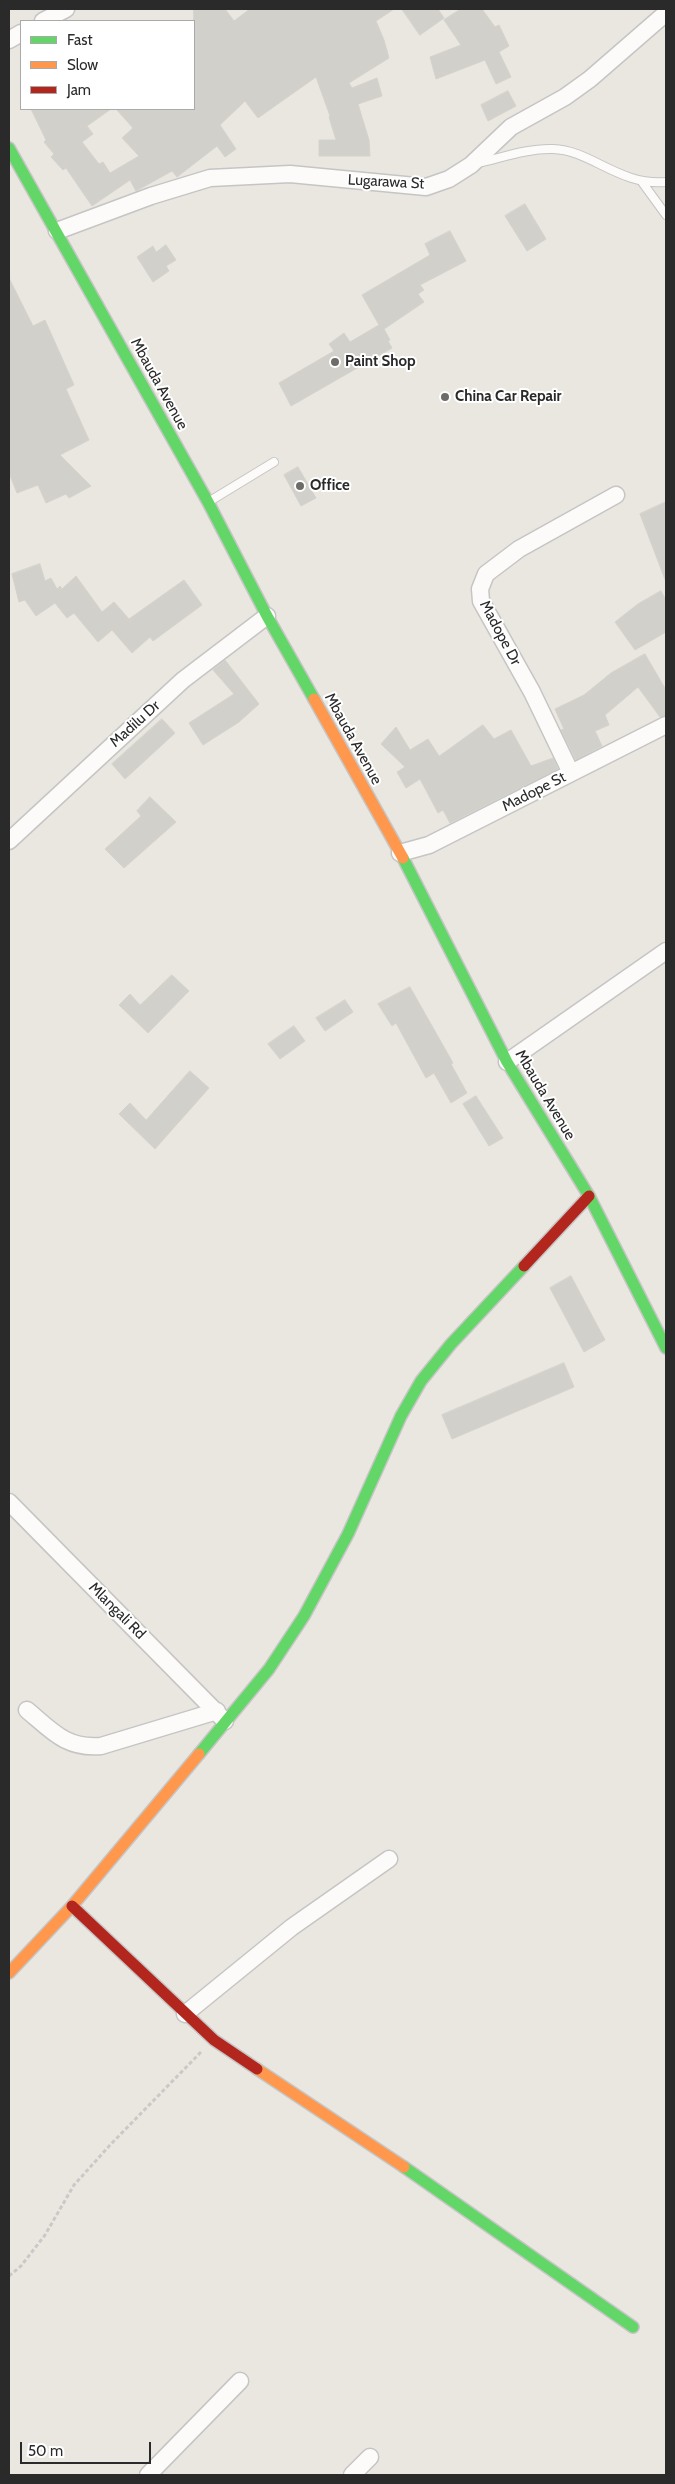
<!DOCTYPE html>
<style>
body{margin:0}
#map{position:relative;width:675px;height:2484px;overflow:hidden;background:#e9e7df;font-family:Cabin,sans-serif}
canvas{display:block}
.frame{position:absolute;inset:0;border:10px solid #2a2a2a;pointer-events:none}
.legend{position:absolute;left:20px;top:20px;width:175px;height:90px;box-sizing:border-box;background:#fff;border:1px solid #aaa;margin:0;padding:6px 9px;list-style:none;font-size:15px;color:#2a2a2a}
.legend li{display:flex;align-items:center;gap:10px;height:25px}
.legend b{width:25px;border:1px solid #aaa}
.scale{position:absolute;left:20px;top:2442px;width:131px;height:22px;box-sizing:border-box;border:2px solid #2a2a2a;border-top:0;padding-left:6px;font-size:15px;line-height:18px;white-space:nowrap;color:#2a2a2a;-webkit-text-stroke:4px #fff;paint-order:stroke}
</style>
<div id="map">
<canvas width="675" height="2484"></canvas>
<div class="frame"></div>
<ul class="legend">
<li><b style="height:6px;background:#63d668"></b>Fast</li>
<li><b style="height:6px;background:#ff974d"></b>Slow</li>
<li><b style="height:6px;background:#b3261e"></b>Jam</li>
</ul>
<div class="scale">50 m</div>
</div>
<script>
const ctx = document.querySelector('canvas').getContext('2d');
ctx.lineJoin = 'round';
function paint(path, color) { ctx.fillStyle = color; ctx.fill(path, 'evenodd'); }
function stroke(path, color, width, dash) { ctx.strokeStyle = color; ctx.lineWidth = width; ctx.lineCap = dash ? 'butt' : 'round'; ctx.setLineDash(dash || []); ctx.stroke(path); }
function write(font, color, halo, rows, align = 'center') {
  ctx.font = font + ' Cabin,sans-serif'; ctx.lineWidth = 4; ctx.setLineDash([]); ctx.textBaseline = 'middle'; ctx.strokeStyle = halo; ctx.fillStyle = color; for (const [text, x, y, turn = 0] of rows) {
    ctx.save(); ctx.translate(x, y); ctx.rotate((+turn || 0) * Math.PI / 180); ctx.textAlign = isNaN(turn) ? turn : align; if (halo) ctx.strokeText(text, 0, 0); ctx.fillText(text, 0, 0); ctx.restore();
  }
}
const building = new Path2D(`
 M 194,9 L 225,9 L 234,21 L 250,9 L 394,9 L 376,21 L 384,40 L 389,58 L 349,83 L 352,88 L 377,78 L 382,96 L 358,104 L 369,140 L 370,156 L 319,156 L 319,140 L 336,140 L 329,117 L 330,116 L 316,77 L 258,118 L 245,101 L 220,125 L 236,149 L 225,157 L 217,146 L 177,177 L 172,171 L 136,191 L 130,180 L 92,206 L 66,168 L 63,170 L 51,157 L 54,154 L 44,142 L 46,140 L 31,109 L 111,109 L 87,126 L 93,134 L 82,142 L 99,164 L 103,162 L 110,173 L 139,156 L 122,138 L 133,128 L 116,109 L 194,109 Z
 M 402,9 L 438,9 L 444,18 L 420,35 Z
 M 461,9 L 482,9 L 495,27 L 499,25 L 509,46 L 499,52 L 511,77 L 496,84 L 485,60 L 436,79 L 430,57 L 461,45 L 444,20 Z
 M 508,91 L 516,106 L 488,121 L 481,105 Z
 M 525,204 L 546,239 L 527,251 L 505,216 Z
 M 450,231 L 466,261 L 420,285 L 424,290 L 418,294 L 424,302 L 384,329 L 390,340 L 388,341 L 392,348 L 291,406 L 279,383 L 334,351 L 329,344 L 344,333 L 350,342 L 379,325 L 362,295 L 430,255 L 425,244 Z
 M 166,245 L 176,260 L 166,266 L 169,271 L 153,282 L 137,257 L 153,246 L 156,252 Z
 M 9,278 L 33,326 L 45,320 L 74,385 L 66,389 L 89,440 L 60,455 L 91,486 L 69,498 L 66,494 L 46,503 L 38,485 L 17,493 L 9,473 Z
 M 298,467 L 316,498 L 301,506 L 284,475 Z
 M 666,502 L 666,582 L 640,514 Z
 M 40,564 L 45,581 L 51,578 L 57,589 L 60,586 L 62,589 L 76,576 L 102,612 L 114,602 L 129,619 L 184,580 L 202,605 L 153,641 L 150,637 L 132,653 L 112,630 L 98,642 L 74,613 L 67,618 L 55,603 L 36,616 L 25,600 L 19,602 L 12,574 Z
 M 661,591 L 666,600 L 666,632 L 635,650 L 615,622 L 638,604 Z
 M 645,654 L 666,690 L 666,715 L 660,717 L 638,687 L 605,715 L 609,725 L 595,731 L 602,746 L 576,760 L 561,730 L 564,729 L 555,709 L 584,695 L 611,673 Z
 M 225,660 L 259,704 L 239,722 L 203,745 L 189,723 L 234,694 L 213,670 Z
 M 162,719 L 175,733 L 125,779 L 112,764 Z
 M 483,725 L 494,739 L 511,730 L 531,766 L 553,758 L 558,769 L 450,823 L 443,810 L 438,813 L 420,779 L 406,788 L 397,772 L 405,767 L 381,744 L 396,727 L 410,750 L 428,739 L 439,756 Z
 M 150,797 L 176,822 L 124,868 L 105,849 L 141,816 L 137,811 Z
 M 172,975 L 189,991 L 148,1033 L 119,1005 L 130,994 L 140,1005 Z
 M 410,987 L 453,1063 L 451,1064 L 467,1093 L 451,1103 L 434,1073 L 426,1078 L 396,1023 L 392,1026 L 378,1004 Z
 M 345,1000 L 353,1012 L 325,1031 L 316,1018 Z
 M 294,1026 L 305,1041 L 280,1059 L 268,1044 Z
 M 190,1071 L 209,1088 L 155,1149 L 119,1114 L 130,1103 L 146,1120 Z
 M 476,1096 L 503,1138 L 489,1146 L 463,1104 Z
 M 571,1276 L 605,1340 L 584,1352 L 550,1288 Z
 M 564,1363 L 574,1387 L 452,1439 L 442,1415 Z`);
paint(building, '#d2d0cb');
stroke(building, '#d4d2cb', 1);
const lane = new Path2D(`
 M 478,163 C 501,158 528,148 553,149 C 591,150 619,186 666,182
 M 642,182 L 666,215
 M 210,501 L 274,462`);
const street = new Path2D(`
 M 43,21 L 66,9
 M 9,40 L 21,33
 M 57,231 L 151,196 L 210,178 L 290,174 L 426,187 L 449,179 L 471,165 L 511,127 L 565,97 L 590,79 L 666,13
 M 571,773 L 532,692 L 481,601 L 480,589 L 486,574 L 519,549 L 616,495
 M 9,841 L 183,680 L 267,616
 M 400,853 L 429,845 L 666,725
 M 507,1062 L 666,951
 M 9,1502 L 225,1721
 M 27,1710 C 52,1731 66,1749 101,1746 L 217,1711
 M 185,2014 L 292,1927 L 389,1859
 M 148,2475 L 240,2381
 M 352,2475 L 370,2457`);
const fast = new Path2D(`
 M 9,148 L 208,502 L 267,616 L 314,699
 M 403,858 L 507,1062 L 589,1196 L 666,1348
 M 199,1754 L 269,1669 L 304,1616 L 348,1534 L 401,1416 L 421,1381 L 451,1344 L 524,1266
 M 404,2167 L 633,2327`);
const slow = new Path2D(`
 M 314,699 L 403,858
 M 9,1973 L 72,1906 L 199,1754
 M 257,2069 L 404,2167`);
const jam = new Path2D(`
 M 524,1266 L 589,1196
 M 72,1906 L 214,2040 L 257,2069`);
stroke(lane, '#c6c5c5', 10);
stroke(street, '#c6c5c5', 19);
stroke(fast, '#c6c5c5', 14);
stroke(slow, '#c6c5c5', 14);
stroke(jam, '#c6c5c5', 14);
stroke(new Path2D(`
 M 9,2276 L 21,2266 L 45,2235 L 74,2185 L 111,2144 L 201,2052`), '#cac9c8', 3, [4, 2.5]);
stroke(lane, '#fcfbfa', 8);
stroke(street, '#fcfbfa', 16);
stroke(fast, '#63d668', 11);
stroke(slow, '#ff974d', 11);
stroke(jam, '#b3261e', 11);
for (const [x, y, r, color] of [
 [335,362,5,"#6d6c69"],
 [445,397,5,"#6d6c69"],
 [300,486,5,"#6d6c69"]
]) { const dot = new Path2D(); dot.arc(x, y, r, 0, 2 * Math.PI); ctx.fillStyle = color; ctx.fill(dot); stroke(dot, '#fff', 2); }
write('15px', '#2a2a2a', '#fff', [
 ["Lugarawa St",386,182,3],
 ["Mbauda Avenue",159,384,61],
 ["Madope Dr",500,633,62],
 ["Madilu Dr",135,724,-42],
 ["Mbauda Avenue",353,739,61],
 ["Madope St",534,792,-27],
 ["Mbauda Avenue",545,1095,59],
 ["Mlangali Rd",117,1611,45]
]);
write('bold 15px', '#2a2a2a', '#fff', [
 ["Paint Shop",345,362],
 ["China Car Repair",455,397],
 ["Office",310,486]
], 'left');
</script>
